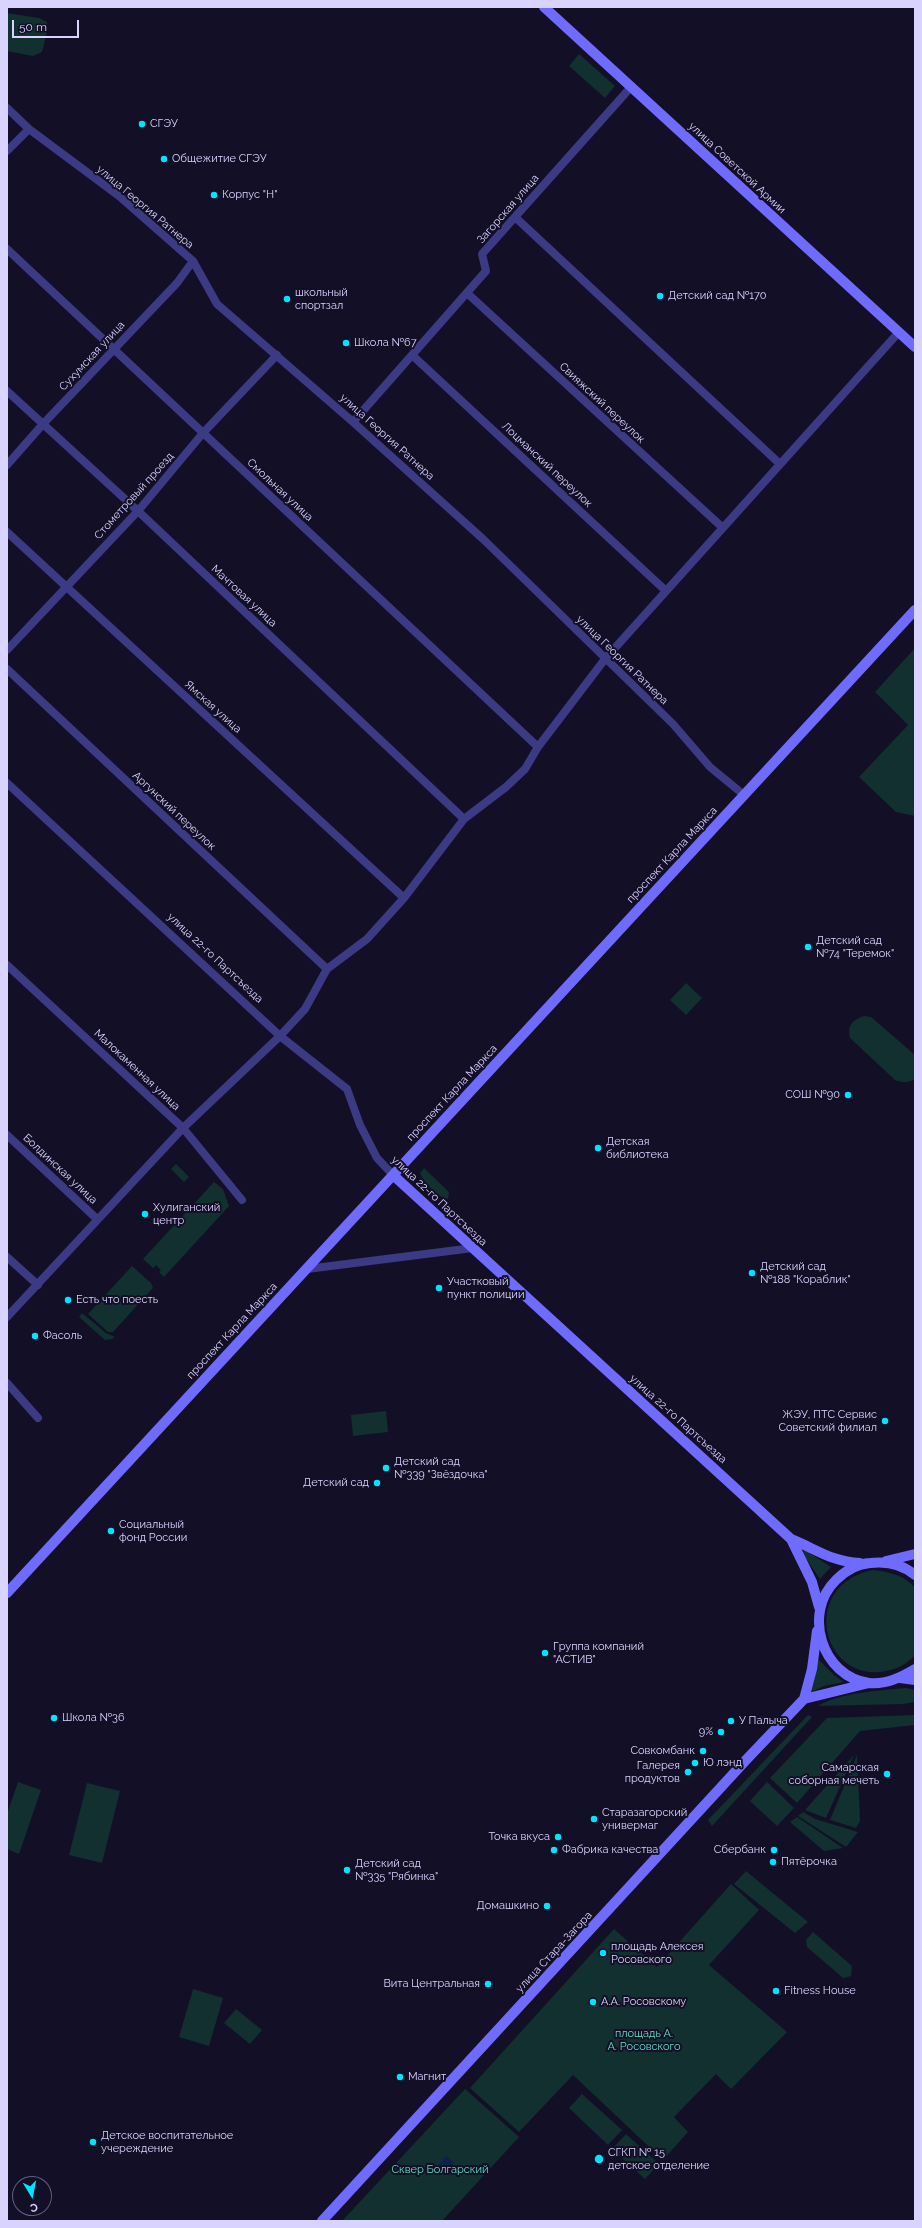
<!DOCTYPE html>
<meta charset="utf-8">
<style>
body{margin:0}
#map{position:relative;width:922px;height:2228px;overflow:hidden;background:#130f26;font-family:Raleway,sans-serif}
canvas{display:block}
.frame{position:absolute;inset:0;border:8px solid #d9d4ff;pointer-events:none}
.north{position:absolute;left:12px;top:2176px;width:40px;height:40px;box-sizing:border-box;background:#130f26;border:1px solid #625e7d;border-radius:50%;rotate:170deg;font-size:11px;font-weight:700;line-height:16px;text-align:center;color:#d9d4ff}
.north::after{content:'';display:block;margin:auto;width:14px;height:18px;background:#00e5ff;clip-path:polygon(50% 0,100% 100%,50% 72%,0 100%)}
.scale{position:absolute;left:12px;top:20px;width:67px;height:18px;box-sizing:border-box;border:2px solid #d9d4ff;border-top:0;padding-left:5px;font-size:12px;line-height:14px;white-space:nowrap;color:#d9d4ff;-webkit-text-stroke:3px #130f26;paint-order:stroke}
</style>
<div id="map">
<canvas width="922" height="2228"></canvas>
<div class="frame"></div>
<div class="north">С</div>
<div class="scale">50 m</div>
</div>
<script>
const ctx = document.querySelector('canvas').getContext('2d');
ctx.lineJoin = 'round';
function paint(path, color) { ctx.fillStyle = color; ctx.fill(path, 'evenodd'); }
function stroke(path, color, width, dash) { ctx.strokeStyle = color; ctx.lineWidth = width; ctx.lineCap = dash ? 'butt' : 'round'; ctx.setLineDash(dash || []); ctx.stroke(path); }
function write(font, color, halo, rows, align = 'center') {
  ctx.font = font + ' Raleway,sans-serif'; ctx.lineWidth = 4; ctx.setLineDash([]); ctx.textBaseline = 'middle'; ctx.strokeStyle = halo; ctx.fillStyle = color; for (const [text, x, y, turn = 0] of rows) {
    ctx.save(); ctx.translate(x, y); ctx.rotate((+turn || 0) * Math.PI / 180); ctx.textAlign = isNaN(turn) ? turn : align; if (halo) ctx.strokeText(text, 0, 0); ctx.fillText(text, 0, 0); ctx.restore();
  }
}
paint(new Path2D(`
 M 7,13 L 39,18 L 47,22 L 47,32 L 42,52 L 33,56 L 7,51 Z
 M 579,54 L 615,86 L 605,98 L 569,66 Z
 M 915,648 L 915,816 L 896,812 L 859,777 L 908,725 L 875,692 Z
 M 686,983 L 702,998 L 686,1015 L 670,1000 Z
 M 864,1016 L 871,1017 L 915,1055 L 915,1079 C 908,1083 903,1083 895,1080 L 850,1038 C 847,1026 852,1020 864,1016 Z
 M 176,1164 L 189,1177 L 184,1182 L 171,1169 Z
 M 424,1168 L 449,1192 L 448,1199 C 437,1197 424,1183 420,1173 Z
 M 214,1182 L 223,1189 L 229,1206 L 164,1277 L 159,1272 L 161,1270 L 156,1265 L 153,1268 L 143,1259 Z
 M 132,1266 L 151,1283 L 153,1288 L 113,1332 L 108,1332 L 88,1314 Z
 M 82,1313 L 106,1333 L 115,1337 L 112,1339 L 105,1340 L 79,1317 Z
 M 386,1411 L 388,1432 L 353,1436 L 351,1415 Z
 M 805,1550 L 831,1567 L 820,1579 L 802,1553 Z
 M 873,1570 C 890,1572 904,1575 915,1588 L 915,1655 C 907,1664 897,1669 886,1671 C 822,1684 798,1585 873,1570 Z
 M 818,1659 L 834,1675 L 844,1682 L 824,1686 L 809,1693 Z
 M 906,1688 L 915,1690 L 915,1702 L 903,1704 L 818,1706 C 841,1692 879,1691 906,1688 Z
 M 808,1715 L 812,1717 L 712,1826 L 708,1820 Z
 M 915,1715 L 915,1725 L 860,1731 L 797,1803 L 770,1778 L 827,1718 Z
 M 854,1755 L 826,1818 L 805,1810 Z
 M 857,1755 L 860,1821 L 856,1828 L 830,1820 Z
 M 18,1782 L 41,1790 L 19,1854 L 7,1849 L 7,1814 Z
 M 767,1782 L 794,1808 L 777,1826 L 750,1801 Z
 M 87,1783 L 120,1791 L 102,1863 L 69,1855 Z
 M 803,1812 L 815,1819 L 858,1832 L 846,1847 L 798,1816 Z
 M 797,1817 L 843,1848 L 824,1851 L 790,1822 Z
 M 746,1871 L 808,1922 L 795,1933 L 734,1884 Z
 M 731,1884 L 759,1910 L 709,1965 L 787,2032 L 731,2089 L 716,2074 L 674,2117 L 688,2132 L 663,2160 L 573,2075 L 519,2132 L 470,2088 L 614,1929 L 657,1967 Z
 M 813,1932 L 852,1966 L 851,1976 L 843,1978 L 807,1947 L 806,1940 Z
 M 193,1989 L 223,1998 L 209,2046 L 179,2037 Z
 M 236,2009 L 262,2030 L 250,2044 L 224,2023 Z
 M 465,2089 L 519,2137 L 442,2221 L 342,2221 Z
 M 582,2094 L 622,2130 L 608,2145 L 569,2108 Z
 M 626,2134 L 659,2164 L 645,2179 L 612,2149 Z`), '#12302f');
paint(new Path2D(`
 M 446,2156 L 453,2162 L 453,2167 L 449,2171 L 445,2171 L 438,2165 Z`), '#0c2248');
stroke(new Path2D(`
 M 7,108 L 29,129 L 119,196 L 193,261 L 217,304 L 353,422 L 483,539 L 673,724 L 710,767 L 744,795
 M 7,151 L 29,129
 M 515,217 L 780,464
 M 7,249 L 538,747
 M 467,293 L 723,528
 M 412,355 L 666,591
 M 7,391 L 138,511 L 464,819
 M 353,422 L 486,271 L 482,254 L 631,87
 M 7,465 L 43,424 L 177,283 L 193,261
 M 7,532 L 404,898
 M 7,650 L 138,511 L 203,433 L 277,355
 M 7,669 L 327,969
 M 7,783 L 280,1036 L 347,1089 L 360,1125 L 377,1158 L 393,1175
 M 7,965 L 183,1128 L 242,1200
 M 7,1135 L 97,1219
 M 7,1257 L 38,1285
 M 307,1269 L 473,1248
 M 7,1317 L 183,1128 L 280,1036 L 305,1009 L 327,969 L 367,939 L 404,898 L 464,819 L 506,787 L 525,769 L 538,747 L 605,659 L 899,332
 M 7,1383 L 38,1418`), '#3d3a85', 8);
stroke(new Path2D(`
 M 544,7 L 915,347
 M 393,1175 L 791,1539 C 816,1549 832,1562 860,1563
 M 791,1539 L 812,1582 L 819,1607
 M 886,1561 L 915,1554
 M 915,1575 C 902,1564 887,1561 870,1563 C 856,1564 846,1570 836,1580 C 802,1613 822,1677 869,1683 C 885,1685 902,1677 915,1669
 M 7,1593 L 915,610
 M 900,1678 L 915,1680
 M 804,1699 L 812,1669 L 817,1631
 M 322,2221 L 746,1760 L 804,1699 L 869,1683`), '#6f6bff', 10);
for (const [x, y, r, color] of [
 [142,124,4,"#00e5ff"],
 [164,159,4,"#00e5ff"],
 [214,195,4,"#00e5ff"],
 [660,296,4,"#00e5ff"],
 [287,299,4,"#00e5ff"],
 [346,343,4,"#00e5ff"],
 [808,947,4,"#00e5ff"],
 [848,1095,4,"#00e5ff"],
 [598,1148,4,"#00e5ff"],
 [145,1214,4,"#00e5ff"],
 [752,1273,4,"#00e5ff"],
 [439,1288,4,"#00e5ff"],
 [68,1300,4,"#00e5ff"],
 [35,1336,4,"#00e5ff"],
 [885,1421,4,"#00e5ff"],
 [386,1468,4,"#00e5ff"],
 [377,1483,4,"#00e5ff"],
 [111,1531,4,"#00e5ff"],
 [545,1653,4,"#00e5ff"],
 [54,1718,4,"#00e5ff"],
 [731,1721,4,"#00e5ff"],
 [721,1732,4,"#00e5ff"],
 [703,1751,4,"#00e5ff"],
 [695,1763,4,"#00e5ff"],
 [688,1772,4,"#00e5ff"],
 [887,1774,4,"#00e5ff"],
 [594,1819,4,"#00e5ff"],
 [558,1837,4,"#00e5ff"],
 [554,1850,4,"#00e5ff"],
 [774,1850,4,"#00e5ff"],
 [773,1862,4,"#00e5ff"],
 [347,1870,4,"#00e5ff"],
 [547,1906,4,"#00e5ff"],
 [603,1953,4,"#00e5ff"],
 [488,1984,4,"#00e5ff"],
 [776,1991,4,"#00e5ff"],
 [593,2002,4,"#00e5ff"],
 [400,2077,4,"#00e5ff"],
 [93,2142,4,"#00e5ff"],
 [599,2159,5,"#00e5ff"]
]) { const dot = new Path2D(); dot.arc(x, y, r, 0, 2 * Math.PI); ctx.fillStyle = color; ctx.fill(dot); stroke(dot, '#130f26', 1.5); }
write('11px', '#d9d4ff', '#130f26', [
 ["СГЭУ",150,124],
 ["Общежитие СГЭУ",172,159],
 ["Корпус \"Н\"",222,195],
 ["школьный",295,293],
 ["спортзал",295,306],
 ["Детский сад №170",668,296],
 ["Школа №67",354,343],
 ["Детский сад",816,941],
 ["№74 \"Теремок\"",816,954],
 ["СОШ №90",840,1095,"right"],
 ["Детская",606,1142],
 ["библиотека",606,1155],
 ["Хулиганский",153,1208],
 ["центр",153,1221],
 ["Детский сад",760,1267],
 ["№188 \"Кораблик\"",760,1280],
 ["Участковый",447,1282],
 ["пункт полиции",447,1295],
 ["Есть что поесть",76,1300],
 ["Фасоль",43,1336],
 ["ЖЭУ, ПТС Сервис",877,1415,"right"],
 ["Советский филиал",877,1428,"right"],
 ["Детский сад",394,1462],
 ["№339 \"Звёздочка\"",394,1475],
 ["Детский сад",369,1483,"right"],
 ["Социальный",119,1525],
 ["фонд России",119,1538],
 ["Группа компаний",553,1647],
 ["\"АСТИВ\"",553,1660],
 ["Школа №36",62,1718],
 ["У Палыча",739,1721],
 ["9%",713,1732,"right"],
 ["Совкомбанк",695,1751,"right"],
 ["Ю лэнд",703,1763],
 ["Галерея",680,1766,"right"],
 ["продуктов",680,1779,"right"],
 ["Самарская",879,1768,"right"],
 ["соборная мечеть",879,1781,"right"],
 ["Старазагорский",602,1813],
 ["универмаг",602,1826],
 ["Точка вкуса",550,1837,"right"],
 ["Фабрика качества",562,1850],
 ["Сбербанк",766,1850,"right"],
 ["Пятёрочка",781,1862],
 ["Детский сад",355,1864],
 ["№335 \"Рябинка\"",355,1877],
 ["Домашкино",539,1906,"right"],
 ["площадь Алексея",611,1947],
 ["Росовского",611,1960],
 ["Вита Центральная",480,1984,"right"],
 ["Fitness House",784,1991],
 ["А.А. Росовскому",601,2002],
 ["Магнит",408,2077],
 ["Детское воспитательное",101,2136],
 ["учереждение",101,2149],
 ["СГКП № 15",608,2153],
 ["детское отделение",608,2166]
], 'left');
write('11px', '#d9d4ff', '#130f26', [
 ["улица Советской Армии",737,168,43],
 ["улица Георгия Ратнера",145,207,40],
 ["Загорская улица",508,209,-49],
 ["Сухумская улица",92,356,-47],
 ["Свияжский переулок",602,403,43],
 ["улица Георгия Ратнера",387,437,42],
 ["Лоцманский переулок",547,465,43],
 ["Смольная улица",280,490,43],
 ["Стометровый проезд",134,496,-48],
 ["Мачтовая улица",244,596,43],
 ["улица Георгия Ратнера",622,660,44],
 ["Ямская улица",213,707,42],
 ["Аргунский переулок",174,811,43],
 ["проспект Карла Маркса",672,855,-47],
 ["улица 22-го Партсъезда",215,958,43],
 ["Малокаменная улица",137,1070,43],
 ["проспект Карла Маркса",452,1093,-47],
 ["Болдинская улица",60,1169,43],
 ["улица 22-го Партсъезда",439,1201,43],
 ["проспект Карла Маркса",232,1331,-47],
 ["улица 22-го Партсъезда",678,1419,42],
 ["улица Стара-Загора",554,1952,-47]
]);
write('11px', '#5fe0c0', '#130f26', [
 ["площадь А.",644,2034],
 ["А. Росовского",644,2047],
 ["Сквер Болгарский",440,2170]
]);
</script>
